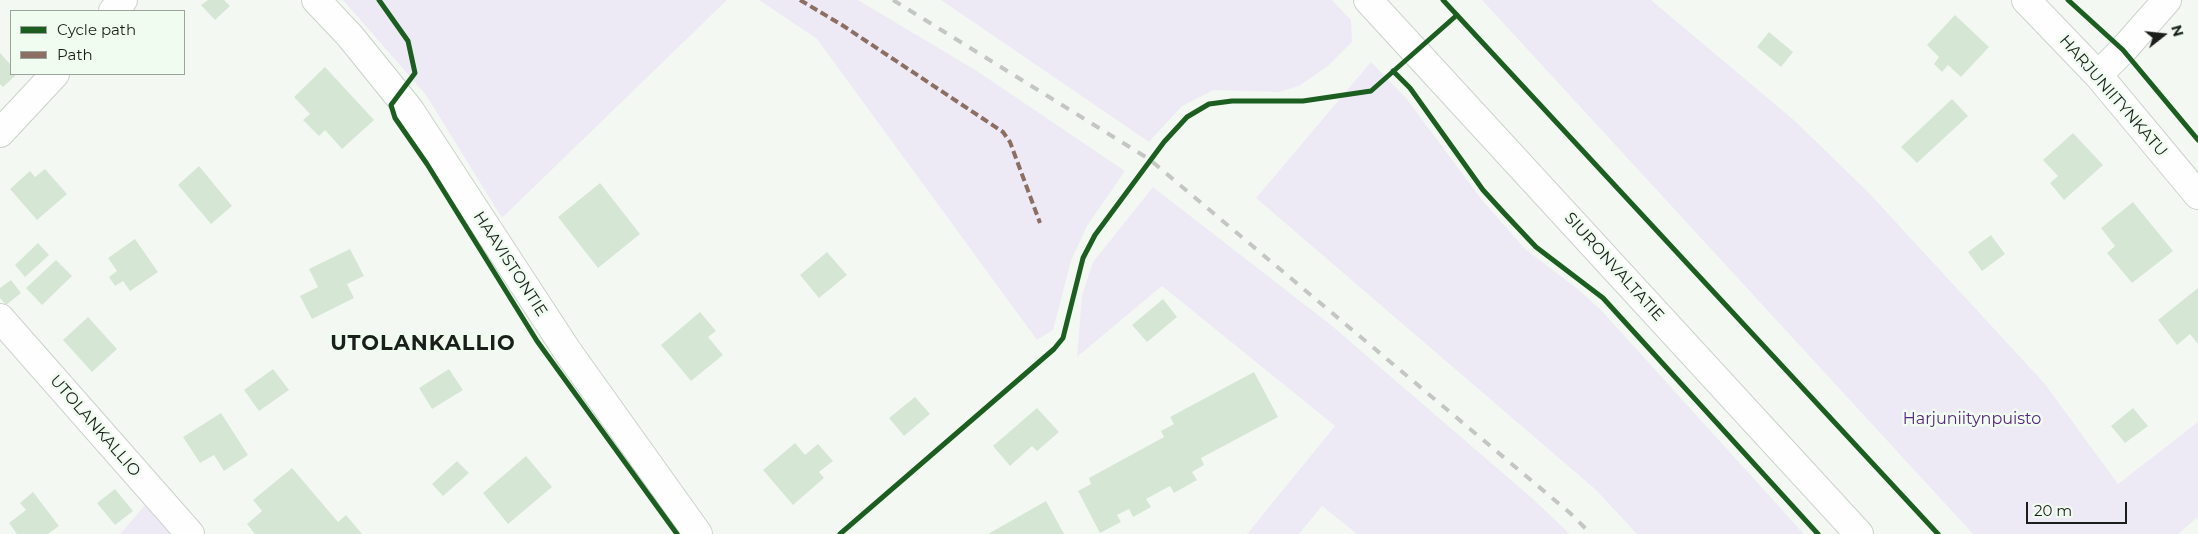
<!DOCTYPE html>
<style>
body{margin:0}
#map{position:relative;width:2198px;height:534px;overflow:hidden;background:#f3f9f2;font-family:Montserrat,sans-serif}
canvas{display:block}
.legend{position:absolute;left:10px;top:10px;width:175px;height:65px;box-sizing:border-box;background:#f0fcef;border:1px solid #9ba49a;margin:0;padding:6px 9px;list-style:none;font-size:15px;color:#1b1f1b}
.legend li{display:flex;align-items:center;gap:10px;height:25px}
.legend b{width:25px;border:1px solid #9ba49a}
.north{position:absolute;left:2138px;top:10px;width:50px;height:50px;-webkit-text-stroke:4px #f0fcef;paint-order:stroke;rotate:74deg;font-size:14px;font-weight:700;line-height:20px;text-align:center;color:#1b1f1b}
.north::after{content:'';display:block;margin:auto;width:18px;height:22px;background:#1b1f1b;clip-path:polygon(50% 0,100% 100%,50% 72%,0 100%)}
.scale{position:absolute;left:2026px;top:502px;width:101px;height:22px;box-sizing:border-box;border:2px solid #1b1f1b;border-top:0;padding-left:6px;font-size:15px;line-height:18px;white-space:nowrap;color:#1b1f1b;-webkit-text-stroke:4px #f0fcef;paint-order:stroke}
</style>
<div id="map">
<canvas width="2198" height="534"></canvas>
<ul class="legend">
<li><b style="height:6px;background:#1b5e20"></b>Cycle path</li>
<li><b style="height:6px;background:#8d6e63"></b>Path</li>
</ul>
<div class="north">N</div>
<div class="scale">20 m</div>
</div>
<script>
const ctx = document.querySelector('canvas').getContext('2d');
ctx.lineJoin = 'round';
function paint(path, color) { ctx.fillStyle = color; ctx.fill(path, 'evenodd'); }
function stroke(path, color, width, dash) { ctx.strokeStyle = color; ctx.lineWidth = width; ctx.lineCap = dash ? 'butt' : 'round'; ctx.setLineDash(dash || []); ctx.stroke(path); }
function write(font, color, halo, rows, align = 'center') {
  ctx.font = font + ' Montserrat,sans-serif'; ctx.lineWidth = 5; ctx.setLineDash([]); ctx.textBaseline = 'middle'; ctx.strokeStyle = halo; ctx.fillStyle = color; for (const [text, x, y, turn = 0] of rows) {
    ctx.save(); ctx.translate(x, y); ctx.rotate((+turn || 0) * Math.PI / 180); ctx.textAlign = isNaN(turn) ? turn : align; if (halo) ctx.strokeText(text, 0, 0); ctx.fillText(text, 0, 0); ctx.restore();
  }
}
paint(new Path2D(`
 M 343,0 L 727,0 L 502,218 L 426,95 Z
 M 759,0 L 858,0 L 977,71 L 1125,171 L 1087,226 L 1071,261 L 1053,330 L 1037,340 L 817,39 Z
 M 941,0 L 1332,0 L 1351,20 L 1352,42 L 1328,66 L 1299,86 L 1279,92 L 1214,90 L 1182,106 L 1149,142 Z
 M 1482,0 L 1651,0 L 1795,121 L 1869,193 L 2045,384 L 2118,484 L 2198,422 L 2198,517 L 2178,534 L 1973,534 Z
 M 1371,62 L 1406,98 L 1482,200 L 1525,249 L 1579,290 L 1601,310 L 1804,534 L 1637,534 L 1596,490 L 1256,198 Z
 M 1153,187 L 1331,325 L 1533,499 L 1570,534 L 1357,534 L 1322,506 L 1299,534 L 1247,534 L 1335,426 L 1162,286 L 1077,357 L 1082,295 L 1093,262 Z
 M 146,504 L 172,534 L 120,534 Z`), '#eeeaf5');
paint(new Path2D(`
 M 208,0 L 224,0 L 230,6 L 215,20 L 201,5 Z
 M 1955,15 L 1989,47 L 1961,77 L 1948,65 L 1942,72 L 1934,64 L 1939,57 L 1927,45 Z
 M 1769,32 L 1793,52 L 1781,67 L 1757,47 Z
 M 0,53 L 11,65 L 11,74 L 17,74 L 3,87 L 0,84 Z
 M 325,67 L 374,120 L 342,149 L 325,130 L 319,136 L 303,120 L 310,114 L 294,97 Z
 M 1952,99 L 1968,116 L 1917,163 L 1901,147 Z
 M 2073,133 L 2103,165 L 2064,200 L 2050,183 L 2058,176 L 2043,160 Z
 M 199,166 L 232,206 L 211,224 L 178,185 Z
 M 45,169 L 67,194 L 37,220 L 10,189 L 30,171 L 35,177 Z
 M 600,183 L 640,234 L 598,268 L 558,217 Z
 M 2133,202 L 2173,251 L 2132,283 L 2107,253 L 2115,246 L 2101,228 Z
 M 1991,235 L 2005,254 L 1982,271 L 1968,252 Z
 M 135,239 L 158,272 L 130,291 L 123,281 L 115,286 L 109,277 L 117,271 L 108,258 Z
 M 38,243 L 49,255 L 25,277 L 15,265 Z
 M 350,249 L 364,276 L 347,284 L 354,298 L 312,319 L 300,296 L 318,287 L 309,269 Z
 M 827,252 L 847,275 L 819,298 L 800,275 Z
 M 56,260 L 72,276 L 42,305 L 26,288 Z
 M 11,280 L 21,293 L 6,305 L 0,298 L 0,288 Z
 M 2198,288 L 2198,344 L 2190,334 L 2177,345 L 2158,320 Z
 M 1163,299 L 1177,317 L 1147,342 L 1132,325 Z
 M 700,312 L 716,331 L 708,337 L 723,355 L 691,381 L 661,345 Z
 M 88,317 L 117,349 L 92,372 L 63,340 Z
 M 273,369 L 289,390 L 259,411 L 244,390 Z
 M 449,369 L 463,390 L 432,409 L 419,388 Z
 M 1254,372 L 1278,417 L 1201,458 L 1204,465 L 1192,472 L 1197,480 L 1174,493 L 1170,486 L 1146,499 L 1151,507 L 1133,517 L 1129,509 L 1117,515 L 1121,522 L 1100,533 L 1078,491 L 1091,484 L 1089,478 L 1164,437 L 1161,431 L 1174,424 L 1170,417 Z
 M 915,397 L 930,414 L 904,436 L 889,418 Z
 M 1037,408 L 1059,432 L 1037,451 L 1032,446 L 1010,466 L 993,446 Z
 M 2133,408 L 2148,426 L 2125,443 L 2111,426 Z
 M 221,413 L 248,455 L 224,471 L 214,455 L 200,463 L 183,437 Z
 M 795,443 L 805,455 L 818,444 L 833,461 L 819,472 L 824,478 L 793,505 L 763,470 Z
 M 526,456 L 552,487 L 508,524 L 483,493 Z
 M 457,461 L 469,473 L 443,496 L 432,484 Z
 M 292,468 L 338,522 L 346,515 L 362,534 L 255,534 L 247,524 L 262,511 L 253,500 Z
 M 115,489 L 133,511 L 115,525 L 97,503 Z
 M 33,492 L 59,526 L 48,534 L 17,534 L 9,523 L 26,510 L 20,503 Z
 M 1046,501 L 1064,534 L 988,534 Z`), '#d6e6d5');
const street = new Path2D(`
 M 316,0 L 350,36 L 409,109 L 568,352 L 698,534
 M 2026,0 L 2098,75 L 2198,195
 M 113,11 L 123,0
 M 2098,75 L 2123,50 L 2167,0
 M 0,133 L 55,74
 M 0,318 L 190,534`);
const secondary = new Path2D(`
 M 1368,0 L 1859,534`);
stroke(street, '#ccd1cc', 30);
stroke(secondary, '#ccd1cc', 30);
stroke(street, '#fdfefd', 28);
stroke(secondary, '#fdfefd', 28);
stroke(new Path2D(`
 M 893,0 L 1149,159 L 1570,513 L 1591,534`), '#c4c6c4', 4, [9, 9]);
stroke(new Path2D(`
 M 800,0 L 842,25 L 1003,132 L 1010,142 L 1040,223`), '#8d6e63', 4, [8, 4]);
stroke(new Path2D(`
 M 379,0 L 408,41 L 415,73 L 391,105 L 395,118 L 427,164 L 537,341 L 677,534
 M 1443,0 L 1938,534
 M 2068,0 L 2123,50 L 2198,140
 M 1393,71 L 1410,88 L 1483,190 L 1504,213 L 1536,247 L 1603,298 L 1818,534
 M 840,534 L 1054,349 L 1063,338 L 1083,258 L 1095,235 L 1164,142 L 1187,117 L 1209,104 L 1232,101 L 1303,101 L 1371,91 L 1457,15`), '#1b5e20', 5);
write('16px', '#1b1f1b', '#f0fcef', [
 ["HARJUNIITYNKATU",2113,96,49],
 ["HAAVISTONTIE",510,264,57],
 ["SIURONVALTATIE",1614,267,48],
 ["UTOLANKALLIO",95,426,49]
]);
write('16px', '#582681', '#f0fcef', [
 ["Harjuniitynpuisto",1972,419]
]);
ctx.letterSpacing = '1px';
write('bold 21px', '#1b1f1b', '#f0fcef', [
 ["UTOLANKALLIO",423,344]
]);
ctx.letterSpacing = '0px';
</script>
